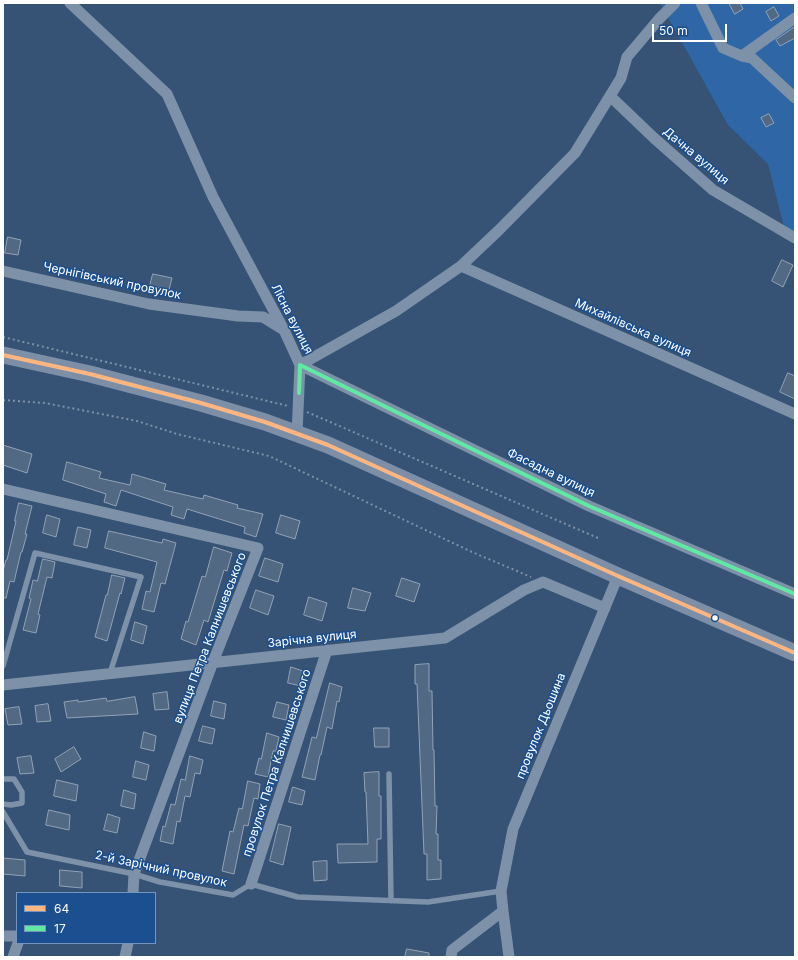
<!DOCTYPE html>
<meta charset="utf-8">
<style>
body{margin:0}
#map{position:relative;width:798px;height:960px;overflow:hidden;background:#365274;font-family:Inter,sans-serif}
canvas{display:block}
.frame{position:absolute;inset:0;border:4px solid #fff;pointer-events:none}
.legend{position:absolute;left:16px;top:892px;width:140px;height:52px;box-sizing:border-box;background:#1b4f8f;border:1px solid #7695bc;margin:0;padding:5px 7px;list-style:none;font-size:12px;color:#fff}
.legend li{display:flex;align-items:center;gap:8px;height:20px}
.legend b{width:20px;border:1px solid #7695bc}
.scale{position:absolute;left:652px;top:24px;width:75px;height:18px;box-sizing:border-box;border:2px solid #fff;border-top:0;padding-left:5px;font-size:12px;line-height:14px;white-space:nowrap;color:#fff;-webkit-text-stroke:3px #1b4f8f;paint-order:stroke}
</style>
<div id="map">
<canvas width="798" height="960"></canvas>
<div class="frame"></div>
<ul class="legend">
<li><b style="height:5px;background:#ffb580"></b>64</li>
<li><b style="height:5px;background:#60e9a3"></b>17</li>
</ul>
<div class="scale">50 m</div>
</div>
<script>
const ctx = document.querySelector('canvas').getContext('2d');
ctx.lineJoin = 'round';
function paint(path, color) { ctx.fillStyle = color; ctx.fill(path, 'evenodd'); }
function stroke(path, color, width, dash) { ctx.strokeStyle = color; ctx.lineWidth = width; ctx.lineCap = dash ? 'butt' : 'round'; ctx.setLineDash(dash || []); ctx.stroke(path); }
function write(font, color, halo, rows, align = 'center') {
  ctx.font = font + ' Inter,sans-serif'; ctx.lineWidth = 3; ctx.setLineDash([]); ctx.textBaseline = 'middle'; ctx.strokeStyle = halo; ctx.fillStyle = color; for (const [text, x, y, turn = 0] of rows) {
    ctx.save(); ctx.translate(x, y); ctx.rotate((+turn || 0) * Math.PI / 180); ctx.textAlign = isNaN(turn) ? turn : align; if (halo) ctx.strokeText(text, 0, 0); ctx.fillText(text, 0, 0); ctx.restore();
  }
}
paint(new Path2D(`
 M 660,3 L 795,3 L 795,232 L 784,227 L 768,164 L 728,125 Z`), '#2f66a5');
const building = new Path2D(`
 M 729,3 L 740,3 L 743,9 L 735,14 Z
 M 774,7 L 779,16 L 771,21 L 766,12 Z
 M 795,27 L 795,38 L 780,46 L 776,40 Z
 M 769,114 L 774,123 L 766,127 L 761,118 Z
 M 8,237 L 21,240 L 18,255 L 5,253 Z
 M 782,260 L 793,265 L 783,287 L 772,281 Z
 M 153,274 L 172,278 L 169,290 L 150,286 Z
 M 788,373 L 795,376 L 795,399 L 780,392 Z
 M 3,445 L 32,454 L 27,473 L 3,465 Z
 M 67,462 L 101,472 L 99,478 L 130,485 L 132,474 L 166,484 L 164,490 L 203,499 L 204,495 L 238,505 L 237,508 L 263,514 L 256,537 L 244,533 L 245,527 L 187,509 L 184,519 L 171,515 L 173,507 L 121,490 L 116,506 L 104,502 L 106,494 L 63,480 Z
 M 19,503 L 32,506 L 25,534 L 27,534 L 22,552 L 21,552 L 14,582 L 10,581 L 6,598 L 3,598 L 3,571 L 6,560 L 7,560 L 16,521 L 15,521 Z
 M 47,515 L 60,519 L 56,537 L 43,533 Z
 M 281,515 L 300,521 L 295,539 L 276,533 Z
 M 78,527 L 91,530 L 87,548 L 74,545 Z
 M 109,531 L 162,543 L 163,539 L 176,543 L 165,584 L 161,583 L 154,612 L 142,609 L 146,591 L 150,592 L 157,562 L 105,548 Z
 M 214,547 L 232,553 L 227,571 L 224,570 L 208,622 L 204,620 L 196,645 L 181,639 L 186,621 L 188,622 L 202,576 L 205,577 Z
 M 265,558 L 283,564 L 278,582 L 259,576 Z
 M 43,559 L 55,562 L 52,578 L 47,577 L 38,614 L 40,615 L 36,633 L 23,630 L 31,599 L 29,598 L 33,580 L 37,581 Z
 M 112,575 L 125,578 L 121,594 L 120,593 L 107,641 L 95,637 L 106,595 L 107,595 Z
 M 402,578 L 420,584 L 414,602 L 396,596 Z
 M 353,588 L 371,593 L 365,611 L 348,608 Z
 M 256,590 L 274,596 L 268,615 L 250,608 Z
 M 309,597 L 327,603 L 322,621 L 304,615 Z
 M 135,622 L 147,626 L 143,644 L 131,640 Z
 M 429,664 L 429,691 L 432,691 L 433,750 L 434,750 L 435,806 L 437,806 L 436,834 L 438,834 L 438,860 L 441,860 L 441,879 L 427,880 L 427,854 L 424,854 L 417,684 L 415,684 L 415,665 Z
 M 291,667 L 303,671 L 301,686 L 288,683 Z
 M 330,683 L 342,687 L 339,702 L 337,701 L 332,729 L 327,727 L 321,755 L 320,755 L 315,780 L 302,777 L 312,737 L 316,738 Z
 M 167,692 L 169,709 L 155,710 L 153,694 Z
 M 135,697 L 138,714 L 67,718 L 64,702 L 78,700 L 78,702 L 106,698 L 107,701 Z
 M 214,701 L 226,704 L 224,719 L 211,716 Z
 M 277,702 L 289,705 L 286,720 L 273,717 Z
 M 48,704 L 51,721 L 37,722 L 35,706 Z
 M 19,707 L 22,724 L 8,725 L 5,709 Z
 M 203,726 L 215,729 L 212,744 L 199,741 Z
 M 374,728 L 389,728 L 389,747 L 375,747 Z
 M 144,732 L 156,736 L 154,751 L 141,748 Z
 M 267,733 L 279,737 L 276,751 L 273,751 L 268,777 L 255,774 L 259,758 L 261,759 Z
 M 74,747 L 81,759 L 61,772 L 55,759 Z
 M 31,756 L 34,773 L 20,774 L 17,758 Z
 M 190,756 L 203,760 L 200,774 L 195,773 L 190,797 L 185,796 L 180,822 L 177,821 L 173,844 L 160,841 L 163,826 L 165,827 L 171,804 L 175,805 L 181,779 L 185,780 Z
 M 136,761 L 149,765 L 146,780 L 133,777 Z
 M 379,772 L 379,796 L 381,796 L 381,839 L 377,839 L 377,862 L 338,863 L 337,844 L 368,844 L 366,792 L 365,792 L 364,773 Z
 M 57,780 L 78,785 L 76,801 L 54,796 Z
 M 248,781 L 260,784 L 258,799 L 254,798 L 248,826 L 244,825 L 234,874 L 222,871 L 230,831 L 233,832 L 239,808 L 242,809 Z
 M 293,787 L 305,791 L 302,805 L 289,802 Z
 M 124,790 L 136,794 L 134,809 L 121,806 Z
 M 49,810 L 70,815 L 69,830 L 46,825 Z
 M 108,814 L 120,818 L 117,833 L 104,830 Z
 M 279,824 L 291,827 L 283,865 L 270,861 Z
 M 3,858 L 25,860 L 25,876 L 3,874 Z
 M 327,861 L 327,880 L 314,881 L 313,862 Z
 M 60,870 L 82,872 L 82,888 L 60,886 Z
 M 407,949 L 429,953 L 429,957 L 405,957 Z`);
paint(building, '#526984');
stroke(building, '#92a2b6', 1);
stroke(new Path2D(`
 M 3,337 L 288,406
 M 3,400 L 45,403 L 137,421 L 177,434 L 269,456 L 472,552 L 531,577
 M 307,412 L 598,538`), '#7d92a8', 2, [2, 3]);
stroke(new Path2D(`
 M 3,666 L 35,553 L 141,577 L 110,673
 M 389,774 L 391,901
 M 3,779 L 14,779 L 22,792 L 22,803 L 11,805 L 3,804
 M 3,812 L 27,852 L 134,874 L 160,882 L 233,895 L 251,884 L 298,897 L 428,902 L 501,891`), '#7d92a8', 5.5);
stroke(new Path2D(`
 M 70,3 L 167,94 L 213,197 L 284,330 L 300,365 L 396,311 L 461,266 L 499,230 L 575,153 L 621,78 L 627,57 L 659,19 L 675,3
 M 701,3 L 723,48 L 742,56 L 752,58 L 795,98
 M 742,56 L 795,18
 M 610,96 L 654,138 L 713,190 L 795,238
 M 461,266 L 795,414
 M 3,271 L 149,304 L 238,316 L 263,317 L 284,330
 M 297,434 L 300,365 L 589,506 L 795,594
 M 3,489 L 258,548 L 213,662 L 134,874 L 133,893
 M 3,685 L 445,638 L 524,590 L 543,582 L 605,608
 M 251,884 L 327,650
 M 3,936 L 17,936
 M 13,957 L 18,943
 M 125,957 L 128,943
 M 451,957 L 452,950 L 503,911
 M 509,957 L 503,911 L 501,891 L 513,829 L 618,576`), '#7d92a8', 11);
stroke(new Path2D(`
 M 3,355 L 90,374 L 201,403 L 265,422 L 328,445 L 618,576 L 795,653`), '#7d8ea7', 17);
stroke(new Path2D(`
 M 3,355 L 90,374 L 201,403 L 265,422 L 328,445 L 618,576 L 795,653`), '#ffb580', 4);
stroke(new Path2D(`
 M 299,393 L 300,365 L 589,506 L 795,594`), '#60e9a3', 4);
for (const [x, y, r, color] of [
 [715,618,3.5,"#fff"]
]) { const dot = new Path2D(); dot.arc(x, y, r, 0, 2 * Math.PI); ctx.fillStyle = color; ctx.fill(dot); stroke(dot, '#1b4f8f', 1.5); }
write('12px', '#fff', '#1b4f8f', [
 ["Дачна вулиця",696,156,40],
 ["Чернігівський провулок",112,281,12],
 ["Лісна вулиця",292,319,63],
 ["Михайлівська вулиця",633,328,24],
 ["Фасадна вулиця",551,473,26],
 ["вулиця Петра Калнишевського",210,638,-69],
 ["Зарічна вулиця",312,639,-6],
 ["провулок Дьошина",541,726,-68],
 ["провулок Петра Калнишевського",277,763,-72],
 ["2-й Зарічний провулок",161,869,12]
]);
</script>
